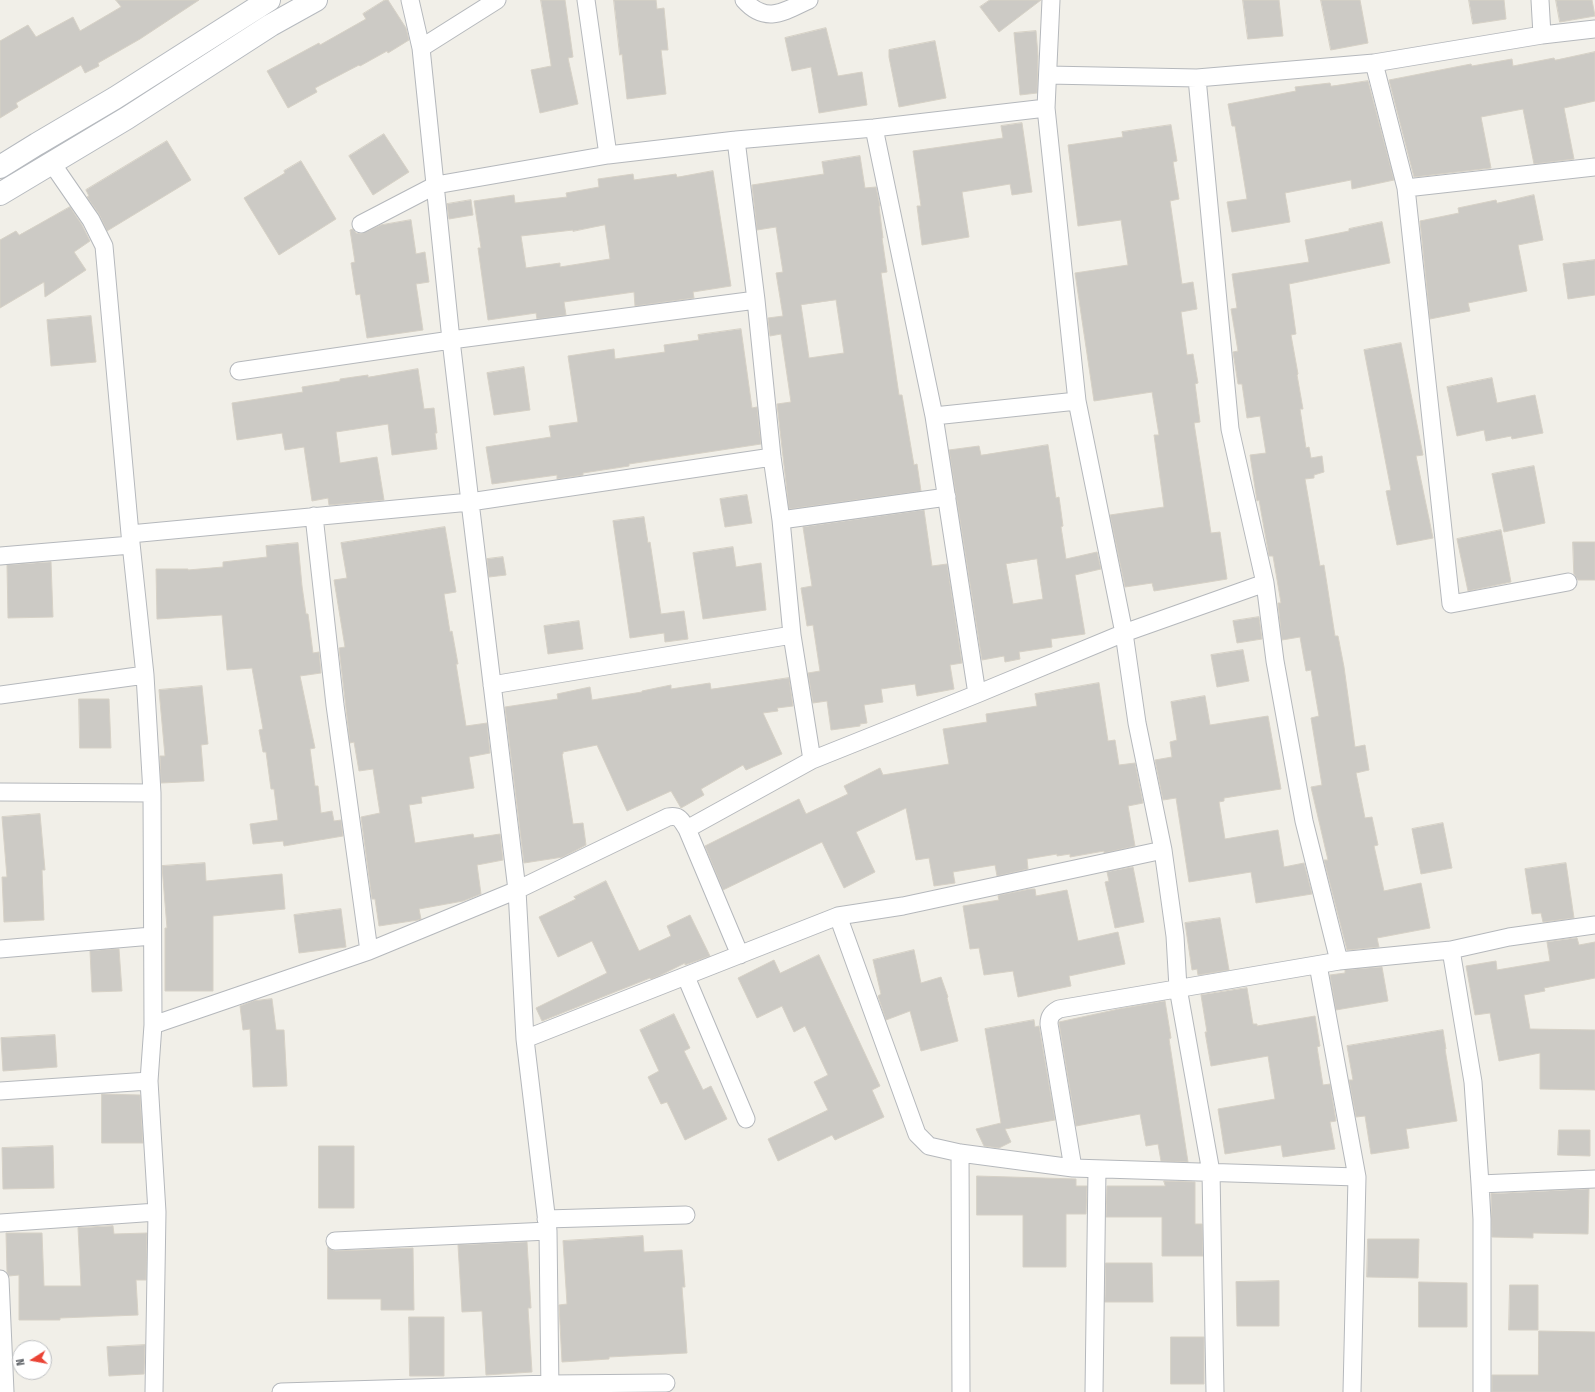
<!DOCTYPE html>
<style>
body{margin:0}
#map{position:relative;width:1595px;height:1392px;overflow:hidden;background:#f1efe8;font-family:"Fira Sans Condensed",sans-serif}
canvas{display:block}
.north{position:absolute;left:12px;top:1340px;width:40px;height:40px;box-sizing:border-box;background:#fff;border:1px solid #bfc1c3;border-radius:50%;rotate:259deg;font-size:11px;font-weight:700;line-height:16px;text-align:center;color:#5f6368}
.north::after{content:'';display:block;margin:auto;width:14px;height:18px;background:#ea4335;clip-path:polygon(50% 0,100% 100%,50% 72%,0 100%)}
</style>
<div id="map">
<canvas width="1595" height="1392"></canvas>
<div class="north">N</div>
</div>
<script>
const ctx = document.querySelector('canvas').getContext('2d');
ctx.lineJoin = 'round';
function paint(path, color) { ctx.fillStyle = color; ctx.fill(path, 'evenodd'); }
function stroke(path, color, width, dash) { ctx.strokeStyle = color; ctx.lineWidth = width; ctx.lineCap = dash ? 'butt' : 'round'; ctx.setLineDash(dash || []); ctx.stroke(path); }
const building = new Path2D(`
 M 116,0 L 199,0 L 140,39 L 98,63 L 99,66 L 85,73 L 81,65 L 16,103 L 18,107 L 0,118 L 0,41 L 28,25 L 36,37 L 73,17 L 80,31 L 121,7 Z
 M 385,0 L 388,0 L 406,28 L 409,40 L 388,53 L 387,51 L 360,66 L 359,65 L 315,88 L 317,92 L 288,108 L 267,71 L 319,43 L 320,45 L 366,19 L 363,14 Z
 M 541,0 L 565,0 L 573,57 L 568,58 L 578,104 L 540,113 L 531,70 L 551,66 Z
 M 614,0 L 656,0 L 657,9 L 664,8 L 668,50 L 661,50 L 666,94 L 627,99 L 622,54 L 620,55 Z
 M 990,0 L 1041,0 L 999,32 L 980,7 Z
 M 1243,0 L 1279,0 L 1283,36 L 1248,39 Z
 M 1321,0 L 1360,0 L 1368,43 L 1331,50 Z
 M 1469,0 L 1504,0 L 1506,19 L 1473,24 Z
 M 1556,0 L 1592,0 L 1595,16 L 1560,22 Z
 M 826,28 L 838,76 L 862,72 L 867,105 L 819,113 L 811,67 L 792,71 L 785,38 Z
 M 1036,31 L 1038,56 L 1037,93 L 1020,95 L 1014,33 Z
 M 935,41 L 946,98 L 899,107 L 889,57 L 889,50 Z
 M 1595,52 L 1595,101 L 1564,108 L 1574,159 L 1534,164 L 1523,109 L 1481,117 L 1491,168 L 1414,177 L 1389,80 L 1471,64 L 1472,66 L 1512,59 L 1513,66 L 1554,58 L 1555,60 Z
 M 1368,81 L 1394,180 L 1352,189 L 1351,180 L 1285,193 L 1290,222 L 1232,232 L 1227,202 L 1247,199 L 1235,126 L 1232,126 L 1228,104 L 1296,91 L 1295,87 L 1330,83 L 1331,86 Z
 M 1022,123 L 1032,192 L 1012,195 L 1010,184 L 962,192 L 969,237 L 922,245 L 917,206 L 921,206 L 913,151 L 1003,138 L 1001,126 Z
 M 1171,125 L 1177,161 L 1173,162 L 1179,199 L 1170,201 L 1175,235 L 1182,284 L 1193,282 L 1197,309 L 1181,312 L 1187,355 L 1193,354 L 1198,383 L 1195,384 L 1200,422 L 1194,423 L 1211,533 L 1220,532 L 1227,579 L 1154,591 L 1152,583 L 1125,587 L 1110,515 L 1164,507 L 1154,435 L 1159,435 L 1152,392 L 1094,401 L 1075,273 L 1128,265 L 1121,220 L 1078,226 L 1068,145 L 1123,137 L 1122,132 Z
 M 384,134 L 409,172 L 373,195 L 349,156 Z
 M 167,141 L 191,180 L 107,231 L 99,214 L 87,197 L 89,196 L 86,190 Z
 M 860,156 L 865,188 L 876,187 L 880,206 L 879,206 L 883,238 L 882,238 L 887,272 L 881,273 L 899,395 L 902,395 L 914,465 L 917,464 L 921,491 L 789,509 L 777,404 L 791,402 L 781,334 L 770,336 L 768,318 L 783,316 L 776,273 L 783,272 L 776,227 L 757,230 L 752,185 L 824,174 L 822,162 ZM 836,300 L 844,353 L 809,358 L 801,305 Z
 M 301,161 L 336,219 L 279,255 L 244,198 L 285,173 L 284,171 Z
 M 713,171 L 731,286 L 693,292 L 694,298 L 635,306 L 634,292 L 564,302 L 566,315 L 537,319 L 536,313 L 488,320 L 478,248 L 481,248 L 474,201 L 514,195 L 515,203 L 567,197 L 566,193 L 599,187 L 598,179 L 633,174 L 634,180 L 676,174 L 677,177 ZM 605,225 L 610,259 L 560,267 L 560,263 L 526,268 L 521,236 L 573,230 L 573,231 Z
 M 1534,195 L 1543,240 L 1518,245 L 1527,291 L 1468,303 L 1470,311 L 1430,319 L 1420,221 L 1459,213 L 1458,208 L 1496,200 L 1497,203 Z
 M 471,200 L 473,215 L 449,219 L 447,204 Z
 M 70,207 L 82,225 L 90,241 L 74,252 L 86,270 L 45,297 L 44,282 L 0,308 L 0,240 L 16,231 L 19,235 Z
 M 411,220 L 416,254 L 425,252 L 429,282 L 416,284 L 423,330 L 367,338 L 360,294 L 356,295 L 351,263 L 355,262 L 350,230 L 353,229 L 356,233 L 361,234 L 381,225 Z
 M 1382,222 L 1390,263 L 1289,284 L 1296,334 L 1291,335 L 1298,374 L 1297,375 L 1303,409 L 1300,409 L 1306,448 L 1309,447 L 1311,458 L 1322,456 L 1324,472 L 1314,475 L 1314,478 L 1305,479 L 1320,566 L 1324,565 L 1335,636 L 1338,636 L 1344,667 L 1355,747 L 1365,745 L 1369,770 L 1356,773 L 1365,818 L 1372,817 L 1378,845 L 1374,846 L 1384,891 L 1421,883 L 1430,928 L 1377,938 L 1379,947 L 1347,950 L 1324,860 L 1328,860 L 1311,787 L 1322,785 L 1311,718 L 1319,716 L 1311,670 L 1306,671 L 1300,637 L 1282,640 L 1278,603 L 1281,603 L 1273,556 L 1269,556 L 1259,500 L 1257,501 L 1250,455 L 1266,453 L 1260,416 L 1247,418 L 1242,384 L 1238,384 L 1233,352 L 1238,351 L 1231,309 L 1237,308 L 1232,274 L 1309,262 L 1305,240 L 1349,231 L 1349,229 Z
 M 1595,260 L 1595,295 L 1568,299 L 1563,264 Z
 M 91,316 L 96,362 L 51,366 L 47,320 Z
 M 741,329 L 752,408 L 757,407 L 761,444 L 629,464 L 629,466 L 583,473 L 583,475 L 557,479 L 557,475 L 492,484 L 486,447 L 551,437 L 549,426 L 578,422 L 568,356 L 614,349 L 615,359 L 665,352 L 664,345 L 699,340 L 698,335 Z
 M 1401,343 L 1423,455 L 1416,456 L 1433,538 L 1397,545 L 1386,491 L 1391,490 L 1364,350 Z
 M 524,367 L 530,410 L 494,415 L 487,373 Z
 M 418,369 L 424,409 L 434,408 L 437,433 L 435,433 L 437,449 L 392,455 L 388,424 L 336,432 L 340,463 L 377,457 L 384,500 L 329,505 L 328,498 L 312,501 L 304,447 L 285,450 L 282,433 L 237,440 L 232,403 L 303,392 L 302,387 L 340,381 L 340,379 L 368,375 L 368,377 Z
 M 1492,378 L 1497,403 L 1535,395 L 1543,433 L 1512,439 L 1511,436 L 1486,441 L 1484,430 L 1457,436 L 1447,387 Z
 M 1048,445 L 1056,498 L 1059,497 L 1063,526 L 1061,527 L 1066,559 L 1097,552 L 1101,569 L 1075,575 L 1085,634 L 1051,639 L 1052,647 L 1019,652 L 1020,659 L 1005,662 L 1004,656 L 982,660 L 949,450 L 979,446 L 981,455 ZM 1037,559 L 1043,599 L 1013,604 L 1006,564 Z
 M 1534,466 L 1545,523 L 1504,532 L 1492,474 Z
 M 747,495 L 752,523 L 725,527 L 720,499 Z
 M 924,510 L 932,566 L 947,564 L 962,663 L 950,665 L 954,689 L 917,696 L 915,684 L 881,689 L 883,702 L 864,705 L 867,723 L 860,724 L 860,726 L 831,730 L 827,701 L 813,703 L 808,673 L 820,671 L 813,625 L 807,626 L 801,588 L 812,586 L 803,527 Z
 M 644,517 L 648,543 L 650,542 L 661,614 L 684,611 L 688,639 L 665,642 L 664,633 L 630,638 L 613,521 Z
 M 445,527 L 456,592 L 444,594 L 450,632 L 452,631 L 458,664 L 456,664 L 466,726 L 487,723 L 490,753 L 469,757 L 474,788 L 421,797 L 422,803 L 409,805 L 415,843 L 473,834 L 474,838 L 500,834 L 503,860 L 477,865 L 481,894 L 463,901 L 419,909 L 421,919 L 418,920 L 379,926 L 375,899 L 372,899 L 361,817 L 380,813 L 373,769 L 359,771 L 354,742 L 350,743 L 339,648 L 345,647 L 334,580 L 347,578 L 341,543 Z
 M 1501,530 L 1511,582 L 1468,591 L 1457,539 Z
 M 1573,542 L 1595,542 L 1595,580 L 1578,580 L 1574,574 Z
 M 298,543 L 302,586 L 306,614 L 308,614 L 313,653 L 319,652 L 321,673 L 300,676 L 315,748 L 310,749 L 315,786 L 318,786 L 321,813 L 332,811 L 334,821 L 341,820 L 343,836 L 284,846 L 283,841 L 253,844 L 250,824 L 278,820 L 274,789 L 271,789 L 266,752 L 263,752 L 259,730 L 263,729 L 252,668 L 227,670 L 222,615 L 157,619 L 156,569 L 188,569 L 188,570 L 223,567 L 223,562 L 267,557 L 266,546 Z
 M 733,547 L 736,567 L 761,563 L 766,610 L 703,619 L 693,553 Z
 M 503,557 L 506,575 L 489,577 L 487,559 Z
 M 51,562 L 53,617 L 8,618 L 7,565 Z
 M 1259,617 L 1262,639 L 1237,643 L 1233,621 Z
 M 579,621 L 583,649 L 548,654 L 544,626 Z
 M 1243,650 L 1249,681 L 1217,687 L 1211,655 Z
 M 789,678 L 793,706 L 777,708 L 778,711 L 763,713 L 782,754 L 746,770 L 743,765 L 701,789 L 704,795 L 681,808 L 671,791 L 627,811 L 597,745 L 563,752 L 563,754 L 562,754 L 573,824 L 583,823 L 586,845 L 563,857 L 524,863 L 505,707 L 558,699 L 557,694 L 590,687 L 592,700 L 642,692 L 642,691 L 671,685 L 671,689 L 710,683 L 711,689 Z
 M 1099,683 L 1108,741 L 1115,740 L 1119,765 L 1135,763 L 1143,803 L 1128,806 L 1135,846 L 1104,853 L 1104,851 L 1070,857 L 1070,854 L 1057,856 L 1057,854 L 1027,859 L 1028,869 L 997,876 L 995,865 L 953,872 L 955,883 L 934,886 L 929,858 L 916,860 L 906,808 L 856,832 L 875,872 L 844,888 L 822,842 L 723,890 L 705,846 L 799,799 L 806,814 L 848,794 L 844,786 L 880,768 L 883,775 L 949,764 L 943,729 L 987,722 L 986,714 L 1037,706 L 1035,694 Z
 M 202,686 L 208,744 L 201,745 L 204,781 L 161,783 L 160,756 L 165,756 L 159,690 Z
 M 1205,696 L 1210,725 L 1268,716 L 1281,789 L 1224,798 L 1224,801 L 1219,802 L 1225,839 L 1278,830 L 1284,867 L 1304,863 L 1312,894 L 1256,903 L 1251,872 L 1189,882 L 1176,798 L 1163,800 L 1155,760 L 1172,757 L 1170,742 L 1177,740 L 1171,702 Z
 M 79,699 L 109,699 L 111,748 L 80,748 Z
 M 40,814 L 45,870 L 42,870 L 44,920 L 4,922 L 2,877 L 7,877 L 2,817 Z
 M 1443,823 L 1452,868 L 1421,874 L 1412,829 Z
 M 205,863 L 206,881 L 282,874 L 285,909 L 213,916 L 213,991 L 165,991 L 165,928 L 167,928 L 162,866 Z
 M 1566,863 L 1574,918 L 1543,922 L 1541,913 L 1532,914 L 1525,869 Z
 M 1133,867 L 1144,922 L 1115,928 L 1105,882 L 1109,881 L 1107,872 Z
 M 606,881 L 639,951 L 671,936 L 667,926 L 690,915 L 710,956 L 685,965 L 685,963 L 659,976 L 651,979 L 650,978 L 542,1021 L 536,1008 L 607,973 L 592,941 L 558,957 L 539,917 L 576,899 L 574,897 Z
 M 1031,889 L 1035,889 L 1036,896 L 1067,890 L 1078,941 L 1118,932 L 1125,964 L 1069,976 L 1071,986 L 1018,997 L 1013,971 L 984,975 L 979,948 L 970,949 L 963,906 L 999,900 L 998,896 L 1000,895 Z
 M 341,909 L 346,947 L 299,953 L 294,915 Z
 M 1220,918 L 1229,970 L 1198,975 L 1197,969 L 1192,970 L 1185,923 Z
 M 1577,938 L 1579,945 L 1595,942 L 1595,978 L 1544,988 L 1545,991 L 1524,995 L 1530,1029 L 1595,1030 L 1595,1090 L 1540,1089 L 1540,1053 L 1499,1061 L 1490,1013 L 1475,1015 L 1466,966 L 1496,961 L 1497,970 L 1550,961 L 1547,942 Z
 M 112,949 L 119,949 L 122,991 L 92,992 L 90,951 Z
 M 914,950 L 921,983 L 941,977 L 948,997 L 947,998 L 958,1041 L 921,1051 L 910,1011 L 886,1020 L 878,996 L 881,994 L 873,960 Z
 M 819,955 L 880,1086 L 872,1090 L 884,1117 L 835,1140 L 832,1135 L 778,1161 L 768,1139 L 828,1110 L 814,1082 L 828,1075 L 805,1026 L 794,1032 L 782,1006 L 757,1018 L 738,978 L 774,960 L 780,973 Z
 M 1382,967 L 1388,1001 L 1336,1010 L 1330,975 L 1345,973 L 1345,970 Z
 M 1247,988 L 1253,1024 L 1257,1024 L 1257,1026 L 1315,1016 L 1320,1046 L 1317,1047 L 1323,1085 L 1330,1084 L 1336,1121 L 1330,1122 L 1335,1149 L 1283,1157 L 1281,1145 L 1225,1154 L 1218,1109 L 1275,1099 L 1268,1056 L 1211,1066 L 1205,1032 L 1207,1032 L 1201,995 Z
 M 272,999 L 276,1030 L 284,1030 L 287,1086 L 253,1087 L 250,1029 L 243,1030 L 240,1006 L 253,1001 Z
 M 1165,1001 L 1171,1038 L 1169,1039 L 1188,1162 L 1161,1161 L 1158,1144 L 1146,1146 L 1140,1114 L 1076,1126 L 1059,1023 L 1059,1022 L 1119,1009 Z
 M 674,1014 L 690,1048 L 684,1051 L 703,1090 L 711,1086 L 727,1119 L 685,1140 L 667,1102 L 661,1104 L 648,1077 L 659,1071 L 640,1030 Z
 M 1034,1020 L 1035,1027 L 1039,1026 L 1055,1120 L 1005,1129 L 1011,1142 L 999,1148 L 984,1146 L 976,1129 L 1001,1123 L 985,1029 Z
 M 1443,1030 L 1446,1049 L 1445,1049 L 1457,1121 L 1406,1129 L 1409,1148 L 1371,1154 L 1365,1116 L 1356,1117 L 1349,1080 L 1353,1080 L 1347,1046 Z
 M 55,1035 L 57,1067 L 3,1071 L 1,1038 Z
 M 102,1094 L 140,1095 L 143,1143 L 102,1143 Z
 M 1559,1130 L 1590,1130 L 1590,1156 L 1558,1155 Z
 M 53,1146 L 54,1188 L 3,1189 L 2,1148 Z
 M 319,1146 L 354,1146 L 354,1208 L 319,1208 Z
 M 977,1176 L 1076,1179 L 1076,1186 L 1087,1186 L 1086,1214 L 1066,1214 L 1066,1267 L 1023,1267 L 1023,1215 L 977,1215 Z
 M 1164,1181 L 1195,1182 L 1195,1224 L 1202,1224 L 1203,1256 L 1162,1256 L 1162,1217 L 1106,1217 L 1107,1186 L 1165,1186 Z
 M 1589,1189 L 1588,1234 L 1533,1233 L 1533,1238 L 1492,1237 L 1491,1194 Z
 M 113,1226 L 114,1234 L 147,1233 L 146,1280 L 136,1280 L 138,1315 L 60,1318 L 60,1320 L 19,1320 L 19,1275 L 9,1276 L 7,1272 L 6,1233 L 42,1233 L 44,1286 L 81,1286 L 78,1228 Z
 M 643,1236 L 644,1252 L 682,1250 L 685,1287 L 682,1287 L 687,1353 L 609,1357 L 609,1359 L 562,1362 L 559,1305 L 567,1304 L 563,1241 Z
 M 1368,1239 L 1419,1239 L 1418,1278 L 1367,1277 Z
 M 527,1242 L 531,1308 L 528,1308 L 532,1372 L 486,1375 L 482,1311 L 462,1312 L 458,1245 Z
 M 328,1247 L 335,1251 L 413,1248 L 414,1310 L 381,1310 L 381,1299 L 328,1299 Z
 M 1106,1263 L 1152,1263 L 1153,1302 L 1105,1302 Z
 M 1279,1281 L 1279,1326 L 1237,1326 L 1236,1282 Z
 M 1419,1282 L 1467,1283 L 1467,1327 L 1419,1327 Z
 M 1510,1285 L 1538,1285 L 1538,1330 L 1509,1330 Z
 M 409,1317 L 444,1317 L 444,1376 L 410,1376 Z
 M 1539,1331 L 1595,1332 L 1595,1392 L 1492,1392 L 1492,1375 L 1538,1375 Z
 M 1171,1337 L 1204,1337 L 1204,1384 L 1171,1384 Z
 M 145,1345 L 144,1374 L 109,1376 L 107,1347 Z`);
paint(building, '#cccac5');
stroke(building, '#d6d1c6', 1);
const minor = new Path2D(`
 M 410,0 L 421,48 L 451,340 L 470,502 L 772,457
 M 586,0 L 608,155
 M 744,0 C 766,25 785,11 809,0
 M 1051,0 L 1046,108 L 1077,401 L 1124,633 L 1137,723 L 1163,850 L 1175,936 L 1178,988 L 1211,1172 L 1215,1392
 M 1540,0 L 1542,35
 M 421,48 L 497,0
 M 1197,78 L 1374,63
 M 874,128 L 934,416 L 977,694
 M 736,140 L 756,300 L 772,457 L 781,520 L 792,635 L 812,760 L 977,694 L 1124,633 L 1265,583 L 1230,429 L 1197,78 L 1048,75
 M 51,162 L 91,220 L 104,246 L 130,534 L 470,502 L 517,890 L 525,1039 L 838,916 L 903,906 L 1163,850
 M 1406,188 L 1374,63 L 1542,35 L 1595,29
 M 361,224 L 436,185 L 608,155 L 736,140 L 874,128 L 1046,108
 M 239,371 L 451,340 L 756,300
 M 934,416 L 1077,401
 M 314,516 L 335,705 L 369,951
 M 781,520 L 947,497
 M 130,534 L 145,675 L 152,793 L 153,1025 L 369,951 L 517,890 L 668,817 C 680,815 681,820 687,829 L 740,955
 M 0,556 L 131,545
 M 1568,582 L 1451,604 L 1406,188 L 1595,167
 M 1265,583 L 1275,661 L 1304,821 L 1339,961
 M 492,685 L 792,635
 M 0,695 L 145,675
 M 0,792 L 152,793
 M 687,829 L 812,760
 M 838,916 L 917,1134 L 929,1146 L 960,1153 L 1073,1168 L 1357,1177
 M 0,949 L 152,936
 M 1451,950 L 1473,1082 L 1480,1184 L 1482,1219 L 1482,1392
 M 1318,965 L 1357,1177 L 1352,1392
 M 686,977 L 746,1119
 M 525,1039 L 548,1231 L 550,1392
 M 0,1091 L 149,1081
 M 960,1153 L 961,1392
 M 1073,1168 L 1049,1024 C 1049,1016 1052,1013 1059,1009 L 1339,961 L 1451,950 L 1509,937 L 1595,925
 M 1480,1184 L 1595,1179
 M 546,1219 L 686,1215
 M 0,1223 L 157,1212 L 149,1081 L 153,1025
 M 335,1241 L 548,1231
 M 0,1279 L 5,1392
 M 154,1392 L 157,1212
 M 281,1392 L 550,1384 L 666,1383
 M 1094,1392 L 1097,1169`);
const secondary = new Path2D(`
 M 0,167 L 37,144 L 115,98 L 269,0
 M 0,194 L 127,118 L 271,25 L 316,0`);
stroke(minor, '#b5b8bc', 19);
stroke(secondary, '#b6babf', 24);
stroke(minor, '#fff', 17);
stroke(secondary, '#fff', 22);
</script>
